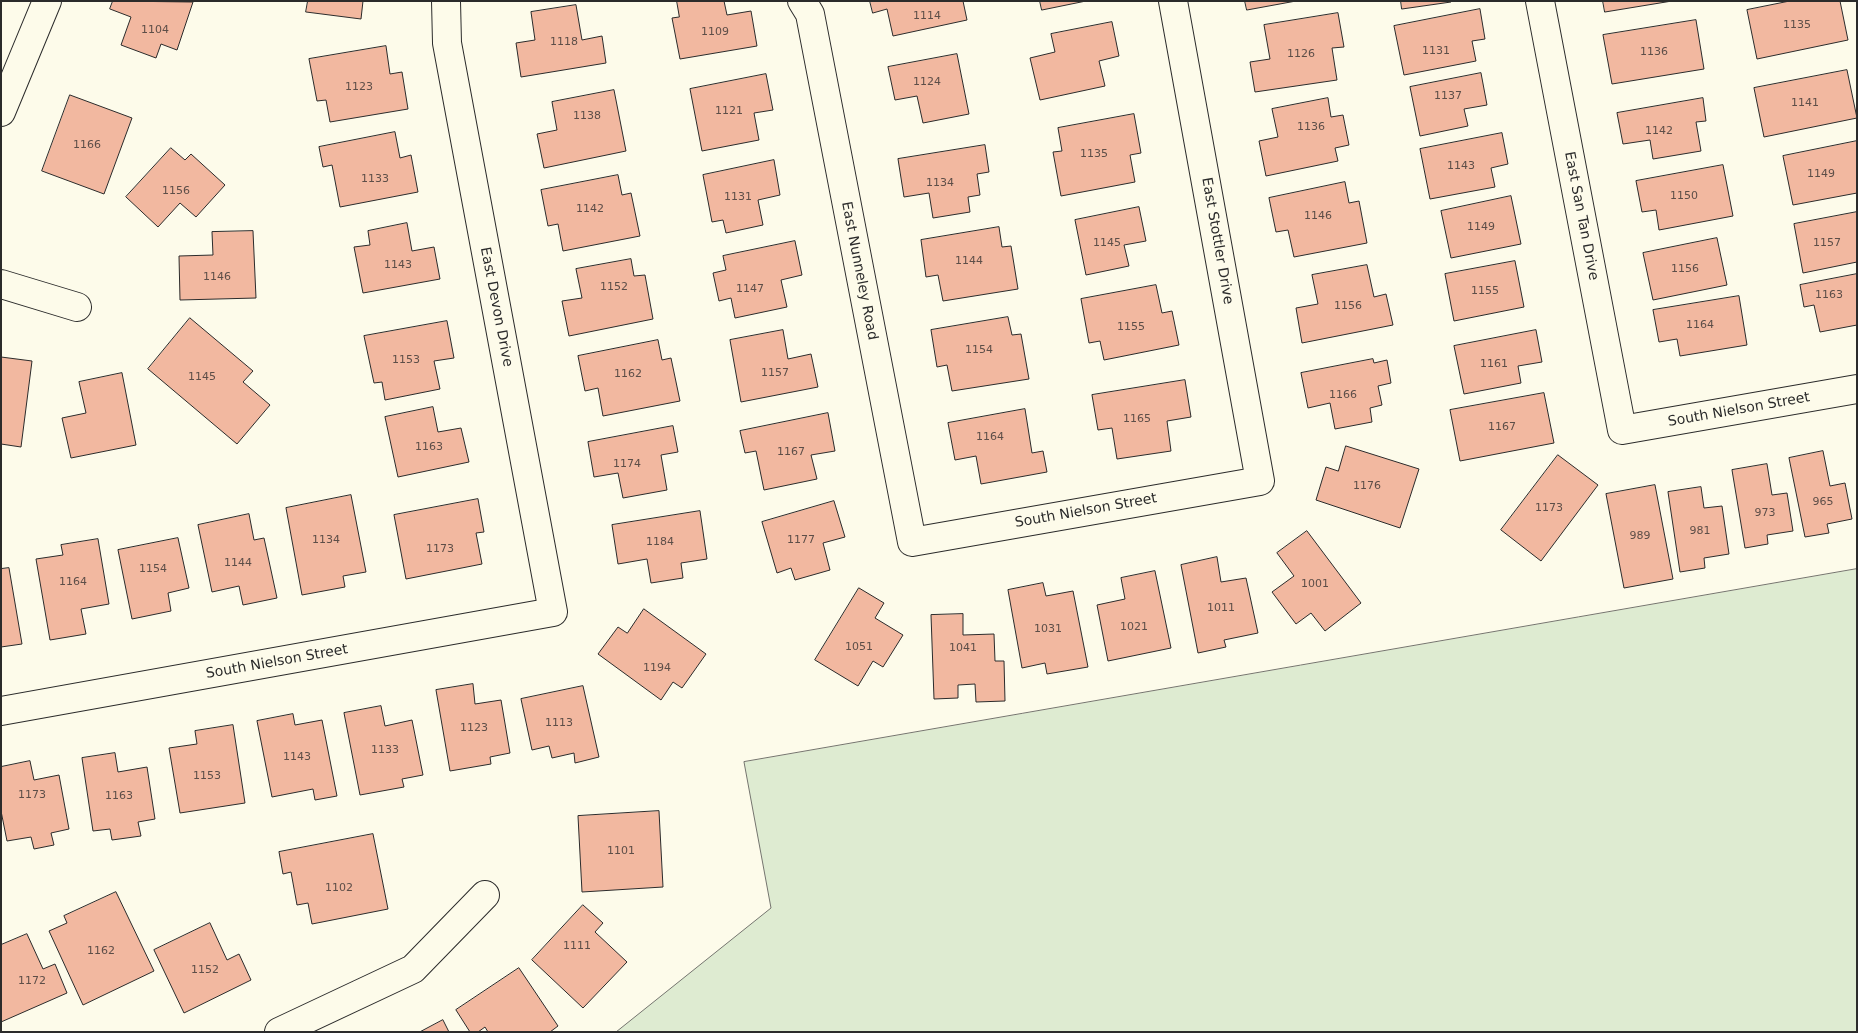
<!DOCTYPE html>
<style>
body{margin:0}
#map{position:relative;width:1858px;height:1033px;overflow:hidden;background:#fdfbea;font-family:"DejaVu Sans",sans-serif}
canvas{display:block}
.frame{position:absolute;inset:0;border:2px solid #2b2b2b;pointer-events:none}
</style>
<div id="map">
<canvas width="1858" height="1033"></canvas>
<div class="frame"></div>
</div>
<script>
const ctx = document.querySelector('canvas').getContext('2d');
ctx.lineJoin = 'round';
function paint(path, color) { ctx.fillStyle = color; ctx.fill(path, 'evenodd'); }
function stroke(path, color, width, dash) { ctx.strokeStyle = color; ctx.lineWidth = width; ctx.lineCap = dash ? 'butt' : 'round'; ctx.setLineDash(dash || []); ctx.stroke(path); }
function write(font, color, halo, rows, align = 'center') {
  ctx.font = font + ' "DejaVu Sans",sans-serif'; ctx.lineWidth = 4; ctx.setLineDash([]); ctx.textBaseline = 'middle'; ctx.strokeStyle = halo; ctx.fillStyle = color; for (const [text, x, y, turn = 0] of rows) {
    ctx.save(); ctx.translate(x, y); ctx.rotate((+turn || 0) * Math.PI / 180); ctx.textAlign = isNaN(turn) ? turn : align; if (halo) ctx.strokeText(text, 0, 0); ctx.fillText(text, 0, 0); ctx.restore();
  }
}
const green = new Path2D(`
 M 1857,569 L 1857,1032 L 616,1032 L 771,908 L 744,762 Z`);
paint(green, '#deebd1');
stroke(green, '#74746e', 1);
const building = new Path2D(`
 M 113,1 L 193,2 L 177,50 L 161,44 L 156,58 L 121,45 L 131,17 L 110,9 Z
 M 308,1 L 363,1 L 361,19 L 306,12 Z
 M 677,1 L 724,1 L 727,15 L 751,11 L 757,46 L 680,59 L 672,18 L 679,17 Z
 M 870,1 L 963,1 L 967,20 L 893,36 L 887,9 L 873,13 Z
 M 1040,1 L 1086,1 L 1042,10 Z
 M 1245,1 L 1296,1 L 1247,10 Z
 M 1401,1 L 1451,1 L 1451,2 L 1402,9 Z
 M 1603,1 L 1672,1 L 1605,12 Z
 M 1790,1 L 1840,1 L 1848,40 L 1757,59 L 1747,10 Z
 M 576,5 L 582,40 L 602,36 L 606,63 L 521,77 L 516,43 L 535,40 L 531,12 Z
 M 1480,9 L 1485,39 L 1472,41 L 1476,61 L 1404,75 L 1394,26 Z
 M 1338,13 L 1344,47 L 1332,48 L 1337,80 L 1255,92 L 1250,62 L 1270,59 L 1264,25 Z
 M 1696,20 L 1704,69 L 1612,84 L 1603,35 Z
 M 1112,22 L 1119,56 L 1099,61 L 1105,86 L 1040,100 L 1030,58 L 1055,52 L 1051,34 Z
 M 386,46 L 390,74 L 402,72 L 408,109 L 330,122 L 326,100 L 317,101 L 309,59 Z
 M 957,54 L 969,114 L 923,123 L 917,96 L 895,100 L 888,67 Z
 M 1847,70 L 1857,118 L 1764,137 L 1754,88 Z
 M 1481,73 L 1487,105 L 1464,109 L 1468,126 L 1420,136 L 1410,87 Z
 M 766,74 L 773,110 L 754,113 L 759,140 L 702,151 L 690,89 Z
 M 614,90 L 626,151 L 544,168 L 537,134 L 557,130 L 552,102 Z
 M 70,95 L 132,118 L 104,194 L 42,171 Z
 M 1328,98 L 1331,117 L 1343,115 L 1349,145 L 1335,148 L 1338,161 L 1266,176 L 1259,141 L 1278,137 L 1272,109 Z
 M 1703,98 L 1706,121 L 1696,122 L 1701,151 L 1653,159 L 1650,140 L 1623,144 L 1617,113 Z
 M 1134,114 L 1141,153 L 1130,155 L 1135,182 L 1061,196 L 1053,152 L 1062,151 L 1058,128 Z
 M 395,132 L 400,158 L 411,155 L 418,192 L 340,207 L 332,165 L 323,167 L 319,147 Z
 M 1502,133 L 1508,164 L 1491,168 L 1495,187 L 1430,199 L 1420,149 Z
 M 1857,141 L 1857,193 L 1793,205 L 1783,156 Z
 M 985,145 L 989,172 L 977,174 L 980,195 L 968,197 L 970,212 L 933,218 L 929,193 L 904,197 L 898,159 Z
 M 171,148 L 185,160 L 191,154 L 225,185 L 196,217 L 180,203 L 158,227 L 126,197 Z
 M 774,160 L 780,195 L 758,200 L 763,225 L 726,233 L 723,220 L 712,222 L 703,175 Z
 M 1723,165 L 1733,216 L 1659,230 L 1656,210 L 1642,212 L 1636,181 Z
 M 618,175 L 622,195 L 631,193 L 640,236 L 563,251 L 558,224 L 548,226 L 541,190 Z
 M 1345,182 L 1349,203 L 1359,201 L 1367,243 L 1294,257 L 1288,230 L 1276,232 L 1269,198 Z
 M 1511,196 L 1521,244 L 1451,258 L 1441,211 Z
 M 1139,207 L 1146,241 L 1124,245 L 1129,266 L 1086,275 L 1075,220 Z
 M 1857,212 L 1857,262 L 1803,273 L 1794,224 Z
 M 407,223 L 412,251 L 434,247 L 440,279 L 363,293 L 354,247 L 370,245 L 368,231 Z
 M 999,227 L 1002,247 L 1011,246 L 1018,289 L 943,301 L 938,275 L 926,277 L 921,240 Z
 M 253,231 L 256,298 L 180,300 L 179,256 L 213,255 L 212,232 Z
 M 1717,238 L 1727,285 L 1653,300 L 1643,253 Z
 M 795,241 L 802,275 L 781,280 L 787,307 L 735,318 L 731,298 L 719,301 L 713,273 L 726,270 L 723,256 Z
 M 631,259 L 634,276 L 645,275 L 653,319 L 569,336 L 562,301 L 582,298 L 576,269 Z
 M 1515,261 L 1524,307 L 1454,321 L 1445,274 Z
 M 1367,265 L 1374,297 L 1386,294 L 1393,325 L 1302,343 L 1296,308 L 1318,304 L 1312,275 Z
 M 1857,274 L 1857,325 L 1820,332 L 1814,305 L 1804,307 L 1800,285 Z
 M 1156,285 L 1162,313 L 1172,311 L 1179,345 L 1104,360 L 1100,341 L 1089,343 L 1081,299 Z
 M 1739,296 L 1747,345 L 1680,356 L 1677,339 L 1659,342 L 1653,310 Z
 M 1008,317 L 1012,335 L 1021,334 L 1029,379 L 952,391 L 947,365 L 937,367 L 931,330 Z
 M 190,318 L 253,371 L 243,382 L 270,405 L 237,444 L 148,369 Z
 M 447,321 L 454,358 L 434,361 L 440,389 L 385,400 L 382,382 L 374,383 L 364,336 Z
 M 783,330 L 788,359 L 811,354 L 818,387 L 741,402 L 730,340 Z
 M 1536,330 L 1542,362 L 1518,366 L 1521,383 L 1464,394 L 1454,346 Z
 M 658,340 L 662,360 L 671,358 L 680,401 L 603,416 L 598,388 L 585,391 L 578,356 Z
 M 1,357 L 32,361 L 21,447 L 1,444 Z
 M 1373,359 L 1374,363 L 1387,360 L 1391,383 L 1378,386 L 1382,405 L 1370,408 L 1372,422 L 1335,429 L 1330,403 L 1308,408 L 1301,373 Z
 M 122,373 L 136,445 L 71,458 L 62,418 L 86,413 L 79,382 Z
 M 1185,380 L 1191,417 L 1167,421 L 1171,451 L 1117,459 L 1112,428 L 1098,430 L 1092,395 Z
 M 1544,393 L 1554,443 L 1460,461 L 1450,410 Z
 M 433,407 L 438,432 L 461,428 L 469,462 L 398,477 L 385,417 Z
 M 1025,409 L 1032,453 L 1043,451 L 1047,472 L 981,484 L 976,456 L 955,460 L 948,423 Z
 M 828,413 L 835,451 L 811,455 L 817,479 L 764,490 L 756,451 L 745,453 L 740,431 Z
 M 673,426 L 678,452 L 661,455 L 667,490 L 623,498 L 618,473 L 594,477 L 588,442 Z
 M 1346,446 L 1419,469 L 1400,528 L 1316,500 L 1326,467 L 1338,471 Z
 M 1823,451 L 1830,486 L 1845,483 L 1852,519 L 1827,524 L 1829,533 L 1805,537 L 1789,458 Z
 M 1558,455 L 1598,485 L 1541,561 L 1501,530 Z
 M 1767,464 L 1772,495 L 1787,493 L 1793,531 L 1767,535 L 1768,544 L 1745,548 L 1732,470 Z
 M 1655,485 L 1673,579 L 1624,588 L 1606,494 Z
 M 1701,487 L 1704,508 L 1722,506 L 1729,554 L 1704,558 L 1705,568 L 1680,572 L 1668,492 Z
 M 351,495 L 366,572 L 343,576 L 345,587 L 302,595 L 286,508 Z
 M 478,499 L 484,532 L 476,533 L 482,564 L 406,579 L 394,515 Z
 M 834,501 L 845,537 L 823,543 L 830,570 L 795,580 L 791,568 L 777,573 L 762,522 Z
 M 700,511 L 707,559 L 681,563 L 683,578 L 651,583 L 647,559 L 618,564 L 612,525 Z
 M 249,514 L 254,540 L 264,538 L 277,598 L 243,605 L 239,586 L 212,592 L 198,525 Z
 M 1307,531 L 1361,603 L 1325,631 L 1311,613 L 1296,624 L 1272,592 L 1294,576 L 1277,553 Z
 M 178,538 L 189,588 L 168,593 L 171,611 L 132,619 L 118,550 Z
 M 98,539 L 109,604 L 81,609 L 86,634 L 50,640 L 36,559 L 63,555 L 61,545 Z
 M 1217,557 L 1221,582 L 1246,578 L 1258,633 L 1224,640 L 1226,647 L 1198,653 L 1181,565 Z
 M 9,568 L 22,644 L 1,647 L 1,569 Z
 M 1155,571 L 1171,648 L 1108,661 L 1097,605 L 1125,599 L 1121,578 Z
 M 1043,583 L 1046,596 L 1073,591 L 1088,667 L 1047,674 L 1045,663 L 1022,668 L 1008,590 Z
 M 859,588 L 884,603 L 875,618 L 903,635 L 883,667 L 873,661 L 858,686 L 815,660 Z
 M 644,609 L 706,654 L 682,688 L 673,682 L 661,700 L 598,654 L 618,627 L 627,633 Z
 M 963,614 L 963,635 L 994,634 L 995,661 L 1004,661 L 1005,701 L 976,702 L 975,684 L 958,685 L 958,698 L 934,699 L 931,615 Z
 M 473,684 L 475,704 L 501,700 L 510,753 L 490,757 L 491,764 L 450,771 L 436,690 Z
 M 583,686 L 599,757 L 575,763 L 574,753 L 552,758 L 549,746 L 532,750 L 521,699 Z
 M 381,706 L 385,726 L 412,720 L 423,775 L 402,779 L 404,787 L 360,795 L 344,713 Z
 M 293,714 L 295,725 L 322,720 L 337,796 L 315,800 L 313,789 L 272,797 L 257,721 Z
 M 233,725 L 245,803 L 180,813 L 169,748 L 197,744 L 195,731 Z
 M 115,753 L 118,772 L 147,767 L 155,819 L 138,822 L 141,836 L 112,840 L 110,829 L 93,831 L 82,758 Z
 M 30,761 L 34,780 L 59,775 L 69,829 L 51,833 L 54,845 L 34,849 L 31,837 L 7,841 L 1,811 L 1,767 Z
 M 659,811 L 663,887 L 582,892 L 578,816 Z
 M 373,834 L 388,909 L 312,924 L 308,903 L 297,905 L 291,872 L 283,874 L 279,852 Z
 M 116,892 L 154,971 L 83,1005 L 49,931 L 67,923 L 64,916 Z
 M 583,905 L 603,923 L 595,932 L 627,962 L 583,1008 L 532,960 Z
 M 210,923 L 227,960 L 239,954 L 251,980 L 184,1013 L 154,950 Z
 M 27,934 L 43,969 L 55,964 L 67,993 L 1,1022 L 1,945 Z
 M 519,968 L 558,1026 L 550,1032 L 488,1032 L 485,1027 L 478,1032 L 470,1032 L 456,1010 Z
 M 443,1020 L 449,1032 L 420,1032 Z`);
paint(building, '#f2b8a0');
stroke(building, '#2b2b2b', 1);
const minor = new Path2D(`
 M 802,1 L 810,14 L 912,542 L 1260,481 L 1173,1
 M 1540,1 L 1622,430 L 1857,389
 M 1,112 L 47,1
 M 1,284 L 77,307
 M 1,711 L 553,612 L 447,43 L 446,1
 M 279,1032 L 413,969 L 485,895`);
stroke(minor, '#2b2b2b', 30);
stroke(minor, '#fdfbea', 28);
write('11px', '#5d4e48', null, [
 ["1114",927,16],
 ["1135",1797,25],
 ["1104",155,30],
 ["1109",715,32],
 ["1118",564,42],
 ["1131",1436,51],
 ["1136",1654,52],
 ["1126",1301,54],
 ["1124",927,82],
 ["1123",359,87],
 ["1137",1448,96],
 ["1141",1805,103],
 ["1121",729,111],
 ["1138",587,116],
 ["1136",1311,127],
 ["1142",1659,131],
 ["1166",87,145],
 ["1135",1094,154],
 ["1143",1461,166],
 ["1149",1821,174],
 ["1133",375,179],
 ["1134",940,183],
 ["1156",176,191],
 ["1150",1684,196],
 ["1131",738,197],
 ["1142",590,209],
 ["1146",1318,216],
 ["1149",1481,227],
 ["1145",1107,243],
 ["1157",1827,243],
 ["1144",969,261],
 ["1143",398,265],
 ["1156",1685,269],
 ["1146",217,277],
 ["1152",614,287],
 ["1147",750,289],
 ["1155",1485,291],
 ["1163",1829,295],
 ["1156",1348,306],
 ["1164",1700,325],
 ["1155",1131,327],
 ["1154",979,350],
 ["1153",406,360],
 ["1161",1494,364],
 ["1157",775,373],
 ["1162",628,374],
 ["1145",202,377],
 ["1166",1343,395],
 ["1165",1137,419],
 ["1167",1502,427],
 ["1164",990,437],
 ["1163",429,447],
 ["1167",791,452],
 ["1174",627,464],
 ["1176",1367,486],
 ["965",1823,502],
 ["1173",1549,508],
 ["973",1765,513],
 ["981",1700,531],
 ["989",1640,536],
 ["1134",326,540],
 ["1177",801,540],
 ["1184",660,542],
 ["1173",440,549],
 ["1144",238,563],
 ["1154",153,569],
 ["1164",73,582],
 ["1001",1315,584],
 ["1011",1221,608],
 ["1021",1134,627],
 ["1031",1048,629],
 ["1051",859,647],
 ["1041",963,648],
 ["1194",657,668],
 ["1113",559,723],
 ["1123",474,728],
 ["1133",385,750],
 ["1143",297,757],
 ["1153",207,776],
 ["1173",32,795],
 ["1163",119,796],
 ["1101",621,851],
 ["1102",339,888],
 ["1111",577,946],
 ["1162",101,951],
 ["1152",205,970],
 ["1172",32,981]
]);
write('14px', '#2b2b2b', '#fdfbea', [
 ["East San Tan Drive",1581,216,79],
 ["East Stottler Drive",1217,241,80],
 ["East Nunneley Road",859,271,79],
 ["East Devon Drive",496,307,79],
 ["South Nielson Street",1739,410,-10],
 ["South Nielson Street",1086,511,-10],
 ["South Nielson Street",277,662,-10]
]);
</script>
